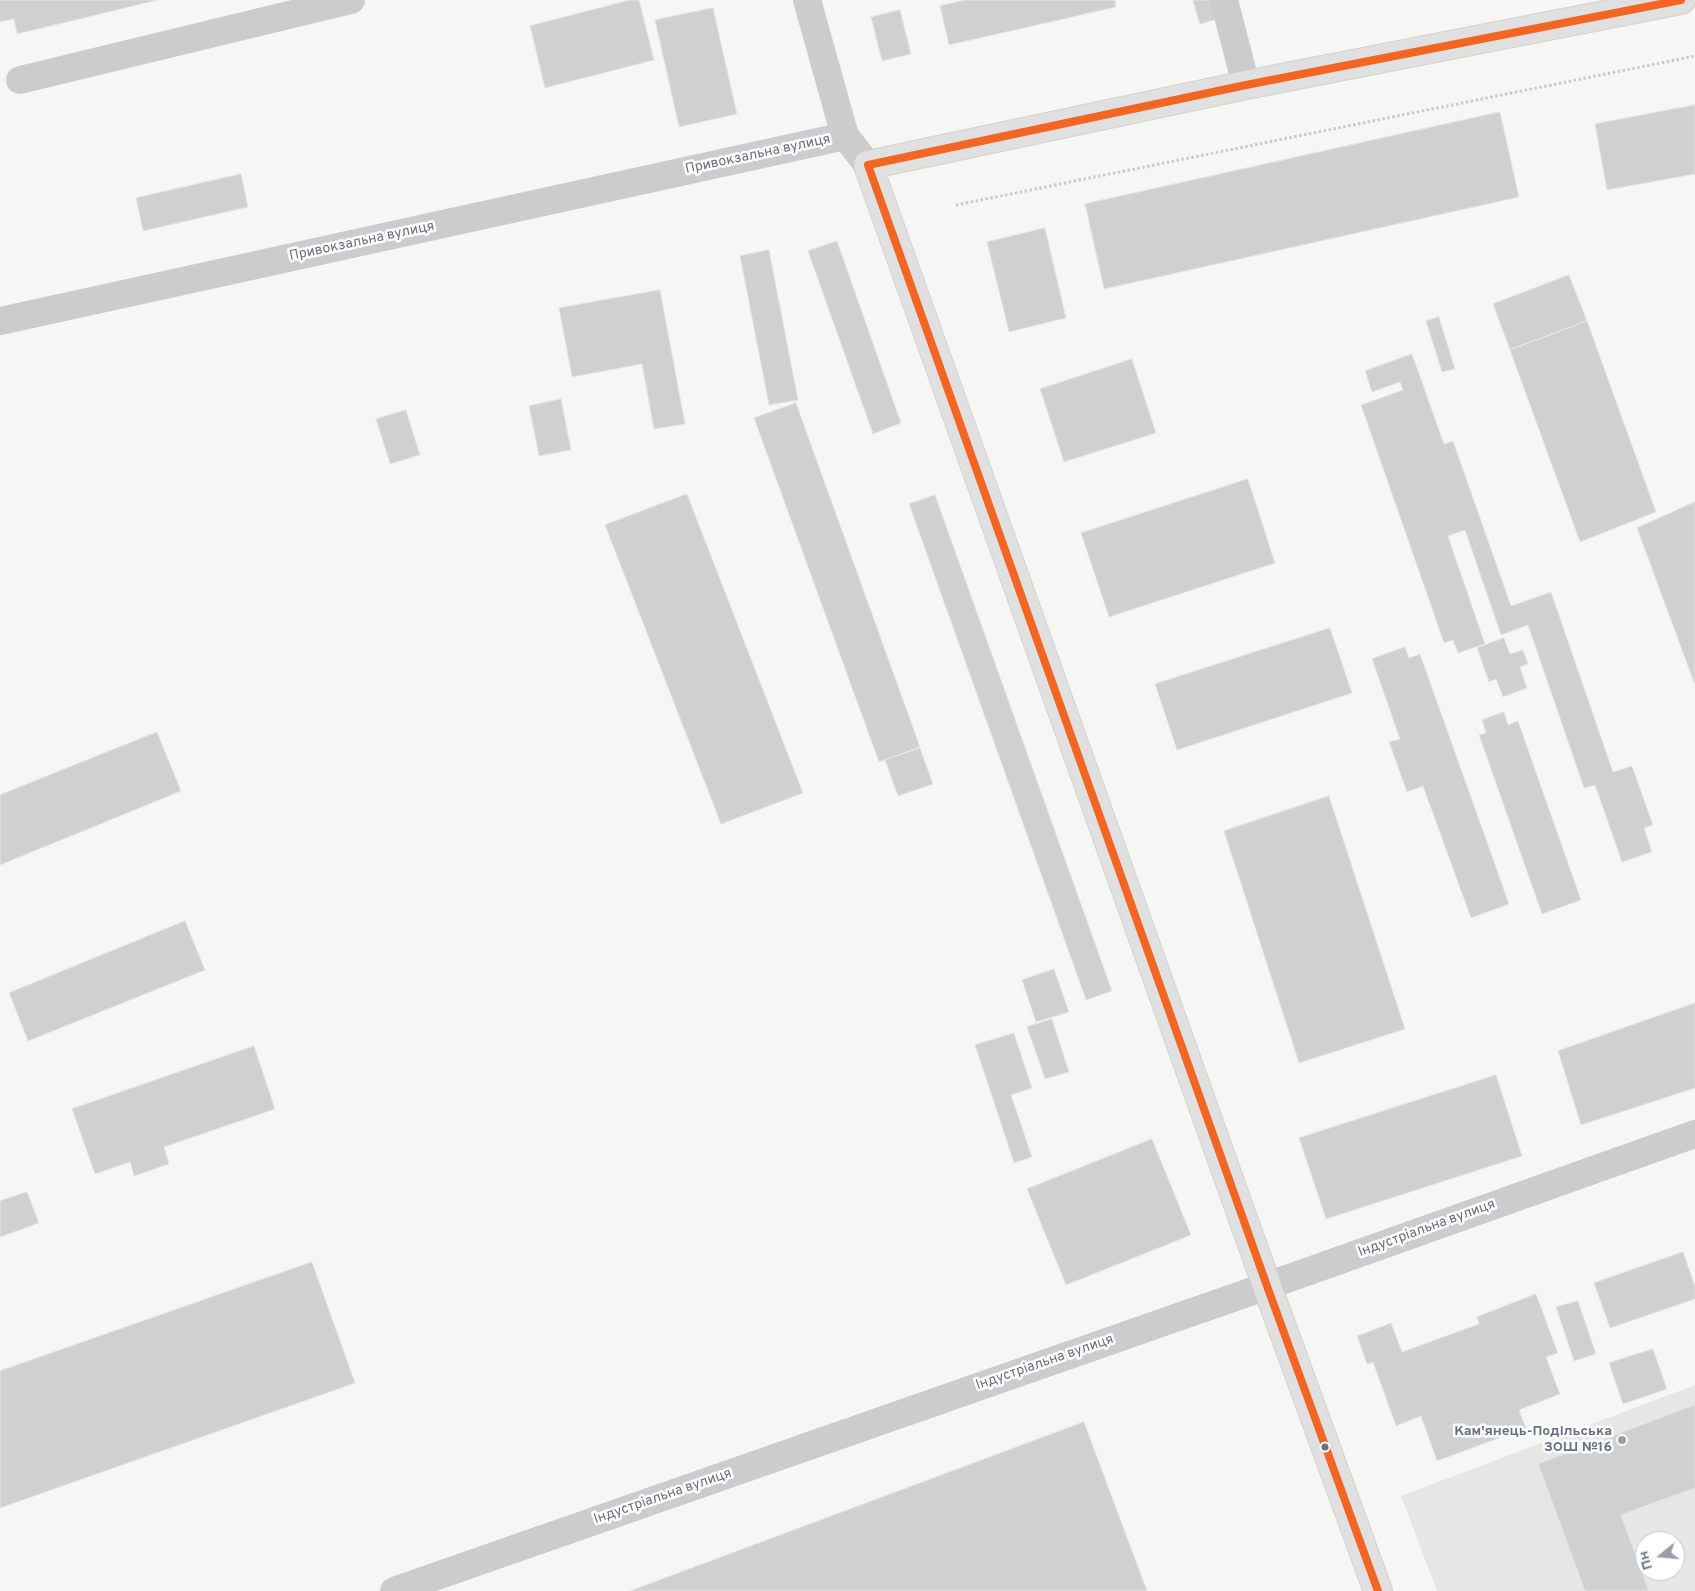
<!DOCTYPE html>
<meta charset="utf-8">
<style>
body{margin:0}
#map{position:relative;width:1695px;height:1591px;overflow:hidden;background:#f6f6f5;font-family:Overpass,sans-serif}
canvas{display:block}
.north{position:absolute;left:1635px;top:1531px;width:50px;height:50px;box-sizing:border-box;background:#fff;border:1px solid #c2c6cd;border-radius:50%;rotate:253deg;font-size:14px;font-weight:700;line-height:20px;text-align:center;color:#677183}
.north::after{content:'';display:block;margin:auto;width:18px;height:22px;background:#99a0ab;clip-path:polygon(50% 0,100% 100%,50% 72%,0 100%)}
</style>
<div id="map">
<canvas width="1695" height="1591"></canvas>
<div class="north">Пн</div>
</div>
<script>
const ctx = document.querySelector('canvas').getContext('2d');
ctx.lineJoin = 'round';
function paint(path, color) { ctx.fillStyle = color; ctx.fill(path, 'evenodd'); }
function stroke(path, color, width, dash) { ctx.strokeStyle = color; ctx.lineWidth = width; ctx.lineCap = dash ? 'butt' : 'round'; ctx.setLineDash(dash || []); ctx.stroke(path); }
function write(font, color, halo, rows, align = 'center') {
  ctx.font = font + ' Overpass,sans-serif'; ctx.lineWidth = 5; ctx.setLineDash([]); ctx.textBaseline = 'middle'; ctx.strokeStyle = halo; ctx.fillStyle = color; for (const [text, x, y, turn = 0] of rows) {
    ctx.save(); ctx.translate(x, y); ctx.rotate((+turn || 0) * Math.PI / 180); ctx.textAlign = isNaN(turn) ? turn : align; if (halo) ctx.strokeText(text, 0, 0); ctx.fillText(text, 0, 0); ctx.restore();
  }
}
paint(new Path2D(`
 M 1695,1385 L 1695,1591 L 1437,1591 L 1401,1496 ZM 1645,1541 L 1675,1541 L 1675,1571 L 1645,1571 Z`), '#e6e6e7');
const building = new Path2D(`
 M 0,0 L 158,0 L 17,34 L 14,19 L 0,22 Z
 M 630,0 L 639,0 L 654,60 L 545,88 L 530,26 Z
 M 965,0 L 1115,0 L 1116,7 L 949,45 L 940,6 Z
 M 1193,0 L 1216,0 L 1221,18 L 1200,24 Z
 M 713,8 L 737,114 L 679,127 L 655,20 Z
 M 900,10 L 911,54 L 882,61 L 871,17 Z
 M 1695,105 L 1695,174 L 1607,190 L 1595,124 Z
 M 1500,112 L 1519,197 L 1104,289 L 1085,204 Z
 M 241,174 L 248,207 L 143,231 L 136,198 Z
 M 1045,228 L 1066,318 L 1009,332 L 987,242 Z
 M 837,241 L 901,423 L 873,434 L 808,251 Z
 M 769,250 L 798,400 L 769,405 L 740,256 Z
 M 1569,275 L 1587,321 L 1510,350 L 1493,304 Z
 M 660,290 L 685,424 L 654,429 L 642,364 L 572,377 L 559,308 Z
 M 1439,317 L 1455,369 L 1442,372 L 1426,321 Z
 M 1587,321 L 1656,512 L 1580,542 L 1510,350 Z
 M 1412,354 L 1444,444 L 1453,441 L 1511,606 L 1551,592 L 1613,772 L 1632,766 L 1653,825 L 1644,828 L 1652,852 L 1622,862 L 1595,785 L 1584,788 L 1528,625 L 1501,635 L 1465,530 L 1448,536 L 1485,644 L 1458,653 L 1453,640 L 1444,643 L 1361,405 L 1403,390 L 1400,382 L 1372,392 L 1365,371 Z
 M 1132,359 L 1156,433 L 1064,462 L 1040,389 Z
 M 561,399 L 571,450 L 539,456 L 529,406 Z
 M 796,403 L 920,747 L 879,762 L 754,418 Z
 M 406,410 L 420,455 L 390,464 L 376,419 Z
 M 1248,479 L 1275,563 L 1109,617 L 1081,533 Z
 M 687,494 L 803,793 L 721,824 L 605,525 Z
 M 935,495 L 1112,991 L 1086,1000 L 909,504 Z
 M 1695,502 L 1695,685 L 1637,528 Z
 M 1330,628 L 1352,693 L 1177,750 L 1155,684 Z
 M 1504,638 L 1510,654 L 1523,650 L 1528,664 L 1520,667 L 1527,688 L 1503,697 L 1496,679 L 1489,682 L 1477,648 Z
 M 1405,647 L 1409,658 L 1420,654 L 1509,904 L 1471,918 L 1423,786 L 1407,792 L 1389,742 L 1400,739 L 1372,659 Z
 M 1504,712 L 1508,725 L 1518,721 L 1581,900 L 1542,914 L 1479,735 L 1486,733 L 1482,720 Z
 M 157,732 L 181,791 L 0,865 L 0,795 Z
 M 920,748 L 933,784 L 898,796 L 885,760 Z
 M 1329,796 L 1405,1029 L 1299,1063 L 1224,831 Z
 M 185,921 L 205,970 L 28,1041 L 9,993 Z
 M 1054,969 L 1069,1012 L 1036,1022 L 1022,980 Z
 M 1695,1003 L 1695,1088 L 1581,1125 L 1558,1051 Z
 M 1052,1019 L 1069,1072 L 1045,1079 L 1027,1027 Z
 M 1014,1033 L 1032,1088 L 1011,1095 L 1032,1157 L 1014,1163 L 975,1045 Z
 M 254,1046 L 275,1109 L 164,1147 L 169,1164 L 134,1176 L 130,1162 L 95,1174 L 72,1109 Z
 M 1496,1075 L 1522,1156 L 1326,1219 L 1299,1138 Z
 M 1152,1139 L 1191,1235 L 1066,1285 L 1027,1189 Z
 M 27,1192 L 39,1223 L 0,1237 L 0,1201 Z
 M 1683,1252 L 1695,1286 L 1695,1299 L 1610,1328 L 1594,1283 Z
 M 312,1262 L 355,1383 L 0,1508 L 0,1371 Z
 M 1536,1294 L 1558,1353 L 1546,1357 L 1560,1394 L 1519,1410 L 1526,1428 L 1437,1461 L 1421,1416 L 1396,1426 L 1373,1362 L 1367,1364 L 1357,1336 L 1391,1323 L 1402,1352 L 1479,1324 L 1477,1317 Z
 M 1578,1301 L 1596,1354 L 1574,1361 L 1556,1307 Z
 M 1653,1349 L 1667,1389 L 1623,1404 L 1609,1363 Z
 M 1695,1405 L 1695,1488 L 1621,1515 L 1649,1591 L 1585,1591 L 1538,1464 Z
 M 1084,1422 L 1147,1591 L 630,1591 Z`);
paint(building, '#cfd0d1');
stroke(building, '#e5e5e4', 1);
const major = new Path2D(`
 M 1378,1591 L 1267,1286 L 868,165 L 1246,85 L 1681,0`);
stroke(major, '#d2d2d3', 30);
stroke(new Path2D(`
 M 956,205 L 1695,56`), '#cacaca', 3, [2.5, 2.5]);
stroke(new Path2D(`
 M 807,0 L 845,136
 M 1224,0 L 1246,85
 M 20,80 L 351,0
 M 0,321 L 845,136 L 868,165
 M 394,1591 L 1267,1286 L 1695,1134`), '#ccccce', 28);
stroke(major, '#e0e0e1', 28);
stroke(new Path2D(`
 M 868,165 L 1267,1286 L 1378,1591
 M 868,165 L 1246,85 L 1681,0`), '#f26522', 8);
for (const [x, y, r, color] of [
 [1622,1440,5,"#99a0ab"],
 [1325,1447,4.5,"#677183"]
]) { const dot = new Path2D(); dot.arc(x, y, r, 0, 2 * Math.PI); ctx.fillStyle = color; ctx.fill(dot); stroke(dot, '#fff', 2); }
write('14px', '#677183', '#fff', [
 ["Привокзальна вулиця",758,155,-12],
 ["Привокзальна вулиця",362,242,-12],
 ["Індустріальна вулиця",1427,1229,-20],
 ["Індустріальна вулиця",1045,1363,-19],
 ["Індустріальна вулиця",663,1497,-19]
]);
write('bold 14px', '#677183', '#fff', [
 ["Кам'янець-Подільська",1612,1432],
 ["ЗОШ №16",1612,1448]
], 'right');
</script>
